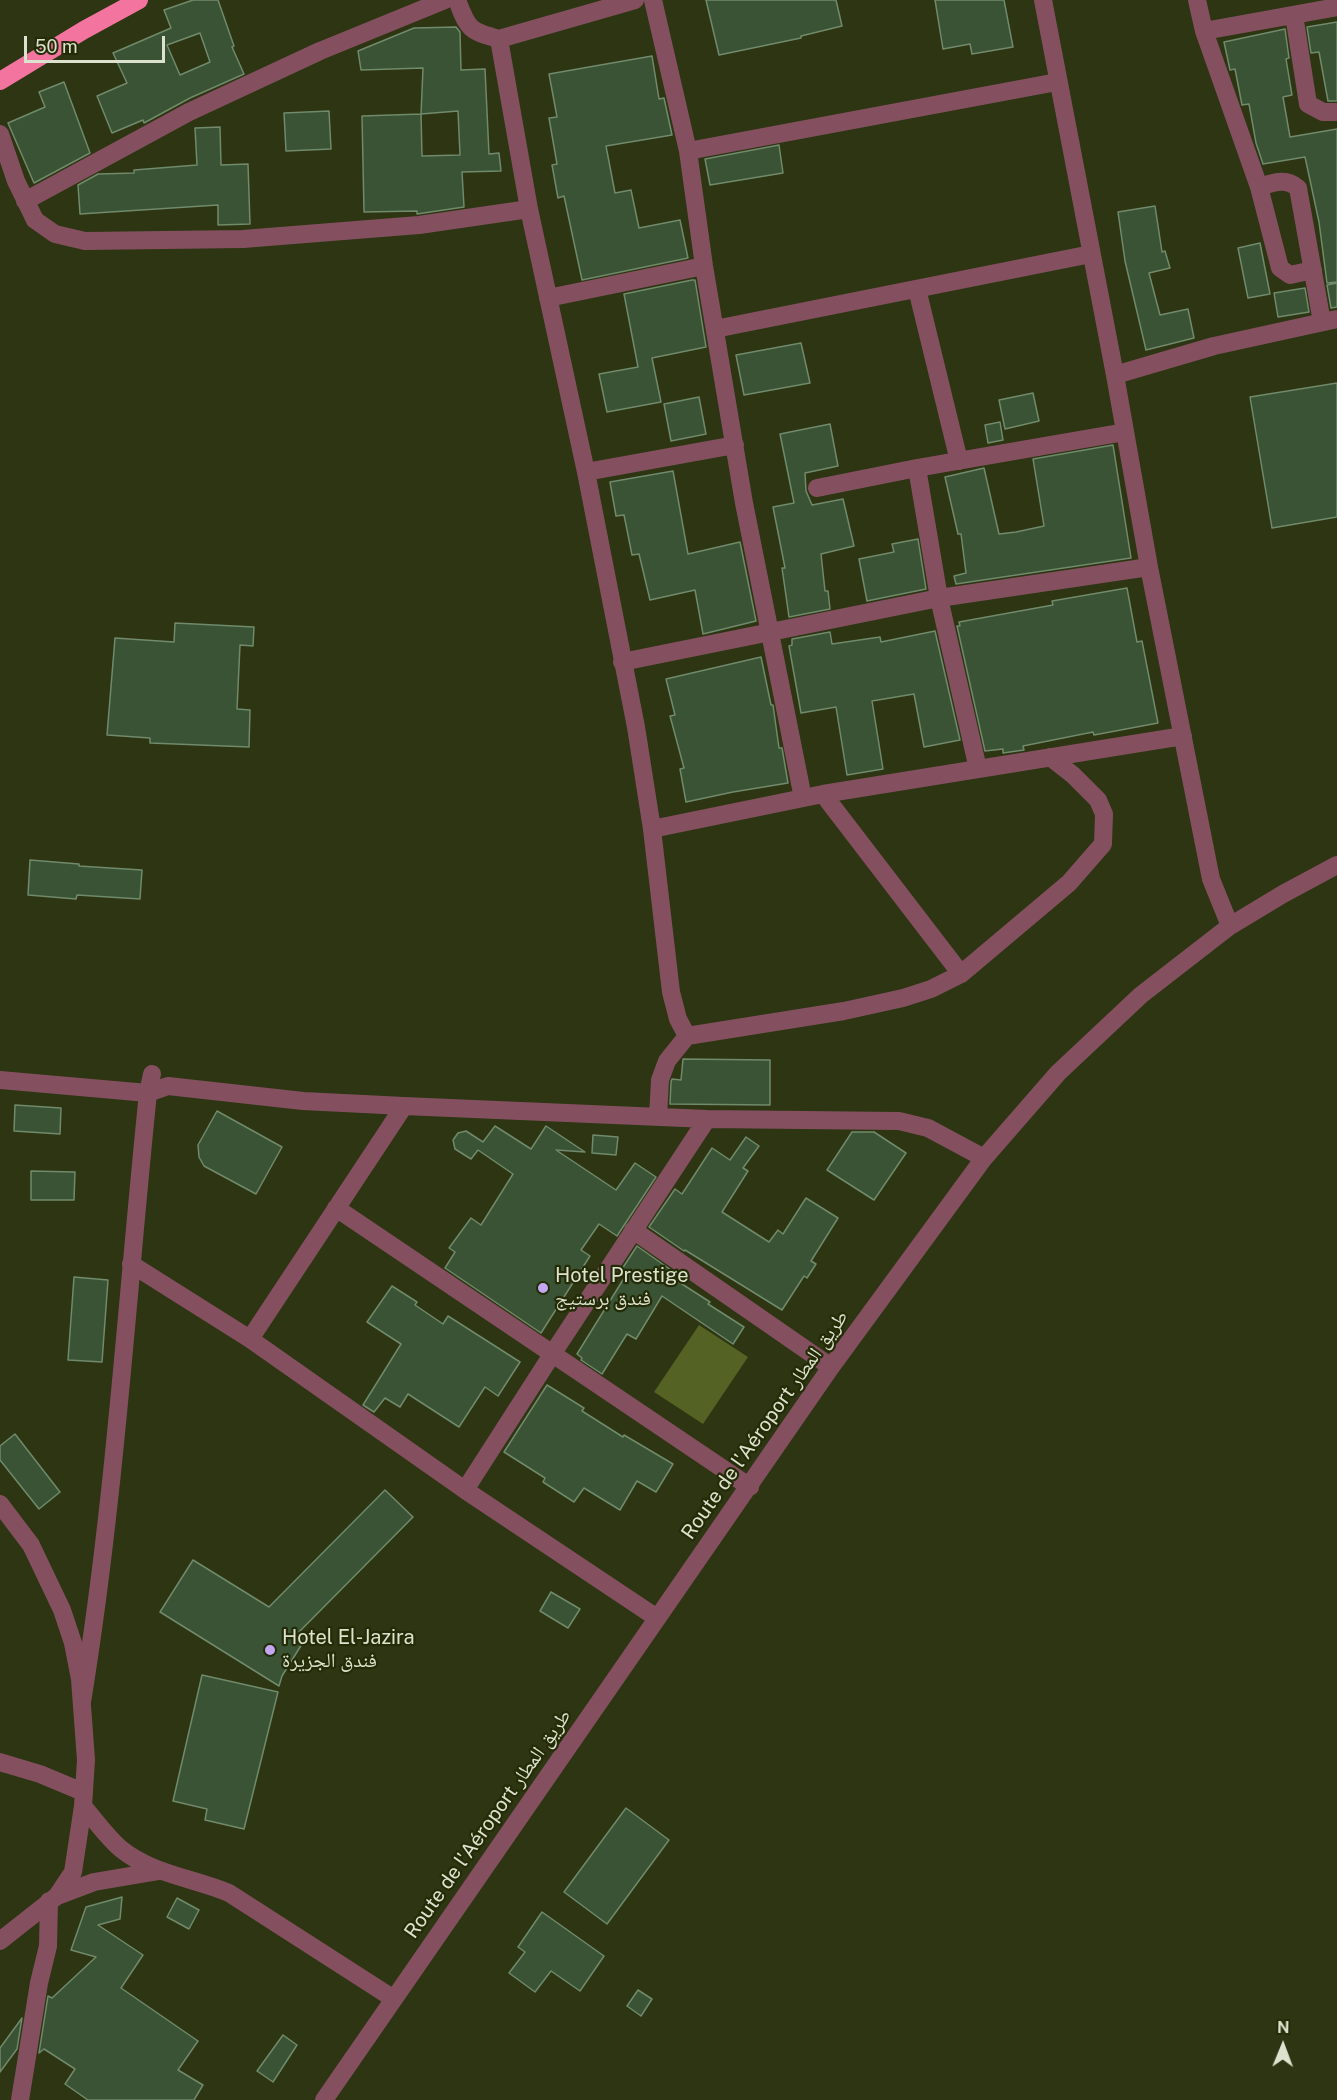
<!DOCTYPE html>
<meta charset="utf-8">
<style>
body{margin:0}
#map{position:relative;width:1337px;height:2100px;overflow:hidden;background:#2d3512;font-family:"Public Sans",sans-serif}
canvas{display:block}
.north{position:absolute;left:1253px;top:2016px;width:60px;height:60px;-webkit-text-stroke:4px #242b07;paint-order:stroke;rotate:1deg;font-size:16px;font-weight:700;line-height:24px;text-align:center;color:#dce2cd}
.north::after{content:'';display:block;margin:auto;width:21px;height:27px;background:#dce2cd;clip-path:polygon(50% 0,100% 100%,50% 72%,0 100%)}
.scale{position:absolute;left:24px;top:36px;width:141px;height:27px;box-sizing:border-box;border:3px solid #dce2cd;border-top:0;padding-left:8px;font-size:18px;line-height:21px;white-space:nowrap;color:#dce2cd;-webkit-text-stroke:4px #242b07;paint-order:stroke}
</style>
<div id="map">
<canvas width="1337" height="2100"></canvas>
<div class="north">N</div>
<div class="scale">50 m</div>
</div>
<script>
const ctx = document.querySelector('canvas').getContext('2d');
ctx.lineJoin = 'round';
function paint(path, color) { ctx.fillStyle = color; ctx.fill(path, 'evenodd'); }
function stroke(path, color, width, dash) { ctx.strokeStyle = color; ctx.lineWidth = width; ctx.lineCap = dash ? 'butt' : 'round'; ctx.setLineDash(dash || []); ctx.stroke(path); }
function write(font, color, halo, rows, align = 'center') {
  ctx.font = font + ' "Public Sans","Noto Naskh Arabic",sans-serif'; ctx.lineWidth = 4.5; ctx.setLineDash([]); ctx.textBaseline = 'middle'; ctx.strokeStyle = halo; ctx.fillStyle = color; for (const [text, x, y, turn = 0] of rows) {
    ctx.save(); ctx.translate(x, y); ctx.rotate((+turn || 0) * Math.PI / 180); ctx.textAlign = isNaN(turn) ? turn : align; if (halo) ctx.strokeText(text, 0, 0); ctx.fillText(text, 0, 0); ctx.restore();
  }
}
paint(new Path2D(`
 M 699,1325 L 748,1357 L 703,1424 L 654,1392 Z`), '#546223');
const building = new Path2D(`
 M 193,0 L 218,0 L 234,46 L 232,47 L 244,74 L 190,98 L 144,123 L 143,120 L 112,133 L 97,96 L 127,83 L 113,53 L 171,28 L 164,10 ZM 200,33 L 210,62 L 180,75 L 167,45 Z
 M 706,0 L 836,0 L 842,26 L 801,36 L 801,38 L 719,55 Z
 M 935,0 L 1004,0 L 1013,47 L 972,54 L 970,44 L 943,49 Z
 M 1337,22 L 1337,101 L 1328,101 L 1319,52 L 1311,53 L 1307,27 Z
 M 456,27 L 460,32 L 461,70 L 485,69 L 489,154 L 499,153 L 501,171 L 462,172 L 464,207 L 417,214 L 417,211 L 364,212 L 362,116 L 421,114 L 423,68 L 361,70 L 358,51 L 414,28 ZM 458,111 L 460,155 L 422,156 L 421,114 Z
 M 1285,29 L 1289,58 L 1286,59 L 1292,95 L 1283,97 L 1290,137 L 1337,129 L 1337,282 L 1327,283 L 1319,222 L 1305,157 L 1263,164 L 1256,143 L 1249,104 L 1242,105 L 1235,69 L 1230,70 L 1224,42 Z
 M 652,56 L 659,99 L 664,98 L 672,135 L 606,146 L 615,193 L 631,190 L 639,228 L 680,220 L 688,258 L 582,280 L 564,196 L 558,198 L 552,165 L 557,164 L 549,118 L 557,117 L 549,74 Z
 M 64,82 L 90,153 L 34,183 L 8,123 L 45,107 L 39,92 Z
 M 329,111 L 331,149 L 286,151 L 284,113 Z
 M 220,127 L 221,165 L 248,164 L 250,224 L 218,225 L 218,205 L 80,214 L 78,185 L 98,174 L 134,173 L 134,170 L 197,165 L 195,128 Z
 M 779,145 L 783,173 L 710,185 L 705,159 Z
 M 1155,206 L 1162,252 L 1165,251 L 1170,268 L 1149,273 L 1160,315 L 1188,309 L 1194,338 L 1146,350 L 1125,261 L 1118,212 Z
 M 1260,243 L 1270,294 L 1248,298 L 1238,248 Z
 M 692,280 L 695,280 L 706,347 L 652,358 L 661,402 L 607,412 L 599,374 L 638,367 L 624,294 Z
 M 1337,283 L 1337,307 L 1331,308 L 1327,285 Z
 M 1305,288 L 1309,312 L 1278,317 L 1274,293 Z
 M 801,343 L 810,383 L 744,395 L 736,355 Z
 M 1337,383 L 1337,517 L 1272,528 L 1250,397 Z
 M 1033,393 L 1039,421 L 1005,429 L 999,400 Z
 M 699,397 L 706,434 L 671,441 L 664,404 Z
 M 1000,422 L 1003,440 L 988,443 L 985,425 Z
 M 830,424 L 838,466 L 805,473 L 806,491 L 812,505 L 843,499 L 854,546 L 821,554 L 825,591 L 828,591 L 830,609 L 789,617 L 782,568 L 785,568 L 773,507 L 794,503 L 780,434 Z
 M 1113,445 L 1131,558 L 956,584 L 954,576 L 966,573 L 961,534 L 958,534 L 945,477 L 984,468 L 999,534 L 1016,532 L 1044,526 L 1033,459 Z
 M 673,471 L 688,554 L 740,542 L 756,621 L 703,634 L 695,590 L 650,600 L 639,554 L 632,555 L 624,515 L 616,516 L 610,482 Z
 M 918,539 L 926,589 L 867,601 L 859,559 L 894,552 L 892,544 Z
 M 1127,588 L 1137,642 L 1142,641 L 1158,723 L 1094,735 L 1093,732 L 1023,746 L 1024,750 L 1003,753 L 1003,749 L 985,751 L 957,626 L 960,626 L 959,622 L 1053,605 L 1052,601 Z
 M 175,623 L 254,627 L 253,646 L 240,645 L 237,709 L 250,710 L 249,747 L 150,743 L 150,738 L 107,735 L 115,638 L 174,642 Z
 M 935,631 L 960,740 L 924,747 L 914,694 L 872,701 L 883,769 L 847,775 L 836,707 L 801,713 L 789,646 L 792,645 L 792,639 L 830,632 L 832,644 L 880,637 L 881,642 Z
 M 761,657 L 771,705 L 773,705 L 779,748 L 782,748 L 788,783 L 733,792 L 686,802 L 680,769 L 684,768 L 670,716 L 675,715 L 666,679 Z
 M 30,860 L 79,864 L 79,866 L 142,870 L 140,899 L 77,895 L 76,899 L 28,895 Z
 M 683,1059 L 770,1060 L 770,1105 L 670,1104 L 671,1082 L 672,1079 L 681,1080 Z
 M 15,1105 L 61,1108 L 60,1134 L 14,1131 Z
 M 217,1111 L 282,1147 L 256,1194 L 204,1166 L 199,1157 L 198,1145 Z
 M 495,1126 L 531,1149 L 546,1126 L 585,1152 L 556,1150 L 616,1190 L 635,1163 L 656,1177 L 617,1236 L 599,1224 L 581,1250 L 590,1256 L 541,1333 L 445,1268 L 455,1252 L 449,1248 L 471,1218 L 481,1225 L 513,1174 L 478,1150 L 471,1159 L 455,1149 L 453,1140 L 458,1133 L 466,1131 L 483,1142 Z
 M 852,1132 L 874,1132 L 906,1153 L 874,1200 L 827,1170 Z
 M 593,1135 L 618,1137 L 616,1155 L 592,1153 Z
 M 746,1137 L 759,1146 L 743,1168 L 748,1171 L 722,1212 L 769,1242 L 778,1230 L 783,1234 L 806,1198 L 838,1218 L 811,1261 L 816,1264 L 807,1278 L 804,1276 L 782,1310 L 685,1250 L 684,1251 L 649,1227 L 675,1189 L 682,1194 L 712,1148 L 730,1160 Z
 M 31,1171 L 75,1172 L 74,1200 L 31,1200 Z
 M 637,1246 L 671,1270 L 668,1275 L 710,1302 L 708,1304 L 744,1327 L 733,1344 L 662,1296 L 636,1339 L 627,1334 L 602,1374 L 581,1360 L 582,1358 L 577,1354 L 626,1275 L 620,1272 Z
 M 74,1277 L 108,1280 L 102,1362 L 68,1360 Z
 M 392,1286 L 417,1302 L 415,1305 L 443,1324 L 448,1316 L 520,1362 L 498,1396 L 485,1387 L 459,1427 L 408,1394 L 400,1407 L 385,1398 L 374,1412 L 363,1405 L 401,1344 L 367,1322 Z
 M 547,1385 L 584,1408 L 582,1411 L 623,1437 L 624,1435 L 673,1464 L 656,1492 L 637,1481 L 620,1510 L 584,1488 L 574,1502 L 543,1482 L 545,1478 L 504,1452 Z
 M 15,1434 L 60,1492 L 39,1509 L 0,1460 L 0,1446 Z
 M 385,1490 L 413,1517 L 299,1632 L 307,1636 L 282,1676 L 279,1686 L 160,1612 L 193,1560 L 269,1607 Z
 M 551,1592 L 580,1609 L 568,1628 L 540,1611 Z
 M 202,1675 L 278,1692 L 244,1829 L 205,1820 L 207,1809 L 173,1801 Z
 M 626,1808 L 669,1840 L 607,1924 L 564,1892 Z
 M 122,1897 L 120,1919 L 98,1925 L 143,1955 L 121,1988 L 198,2041 L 178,2070 L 203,2085 L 194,2100 L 88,2100 L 65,2084 L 75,2069 L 44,2049 L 39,2053 L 48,1996 L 52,1998 L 96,1957 L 71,1950 L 86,1907 Z
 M 177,1898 L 199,1910 L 189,1929 L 167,1917 Z
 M 542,1912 L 604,1956 L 580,1991 L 551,1971 L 535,1992 L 509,1973 L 525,1952 L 518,1947 Z
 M 638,1990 L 652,1999 L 641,2016 L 627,2006 Z
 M 22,2018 L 17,2049 L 0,2072 L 0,2048 Z
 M 283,2035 L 297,2045 L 273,2082 L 257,2071 Z`);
paint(building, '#3a5335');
stroke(building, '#708a6b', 1.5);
stroke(new Path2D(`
 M 457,0 C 468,29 469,31 499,39 L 529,209 L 586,472 L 636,727 L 652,829 L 671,992 L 678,1019 L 687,1036 L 667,1061 L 660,1080 L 658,1117
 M 653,0 L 688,151 L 704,266 L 744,503 L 803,798
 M 1043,0 L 1115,375 L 1149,567 L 1211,879 L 1230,926
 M 1197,0 L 1204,31 L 1259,187 L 1280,268 L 1290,275 L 1313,270
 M 1294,15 L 1308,104 L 1323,112 L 1337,112
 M 1204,31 L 1337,7
 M 499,39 L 635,0
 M 0,134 L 16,181 L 35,220 L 55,234 L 85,241 L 243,239 L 419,225 L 529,209
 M 688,151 L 1057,82
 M 1259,187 C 1273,183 1285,177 1298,188 L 1322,322
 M 25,201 L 189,112 L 320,51 L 445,0
 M 917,289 L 959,461
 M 548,298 L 704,266
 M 715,329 L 1091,254
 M 1115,375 L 1214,346 L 1337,319
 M 917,468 L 939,598 L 978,769
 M 586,472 L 735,445
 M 817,488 L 917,468 L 1125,432
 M 622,662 L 939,598 L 1149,567
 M 823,794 L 961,974
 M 652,829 L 823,794 L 1183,736
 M 687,1036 L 844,1011 L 903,998 L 931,989 L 961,974 L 1069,883 L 1103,844 L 1104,814 L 1098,800 L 1073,775 L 1050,757
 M 0,1080 L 148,1093 L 168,1086 L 303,1101 L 404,1106 L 707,1119 L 899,1121 L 928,1128 L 984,1158
 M 336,1208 L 750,1487
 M 633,1230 L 831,1367
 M 131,1264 L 250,1339 L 465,1490 L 657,1618
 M 250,1339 L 404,1106
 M 465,1490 L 553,1353 L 707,1119
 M 0,1504 L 31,1545 L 62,1610 L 73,1643 L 80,1679 L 86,1760 L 83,1806 L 73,1872 L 57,1896 L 0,1941
 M 82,1702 C 115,1500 127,1296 148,1093 L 152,1074
 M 0,1762 L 40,1774 L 83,1792
 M 83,1806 C 95,1820 107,1837 121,1849 C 152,1874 193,1878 229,1893 L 394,1999
 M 57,1896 L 94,1882 L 159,1871
 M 20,2100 L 39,1983 L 48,1946 L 49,1901
 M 324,2100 L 831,1367 L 984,1158 L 1058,1073 L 1141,995 L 1230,926 L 1283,894 L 1337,865`), '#845060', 18);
stroke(new Path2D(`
 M 0,81 L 84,30 L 139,0`), '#f3749f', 18);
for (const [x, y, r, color] of [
 [543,1288,6,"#c3a7f2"],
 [270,1650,6,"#c3a7f2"]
]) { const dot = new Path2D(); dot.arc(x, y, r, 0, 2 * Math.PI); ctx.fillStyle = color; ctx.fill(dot); stroke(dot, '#242b07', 2); }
write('20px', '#dce2cd', '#242b07', [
 ["Hotel Prestige",555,1276],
 ["فندق برستيج",555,1299],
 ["Hotel El-Jazira",282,1638],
 ["فندق الجزيرة",282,1661]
], 'left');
write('20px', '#dce2cd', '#242b07', [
 ["Route de l'Aéroport طريق المطار",765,1425,-55],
 ["Route de l'Aéroport طريق المطار",488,1824,-55]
]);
</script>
